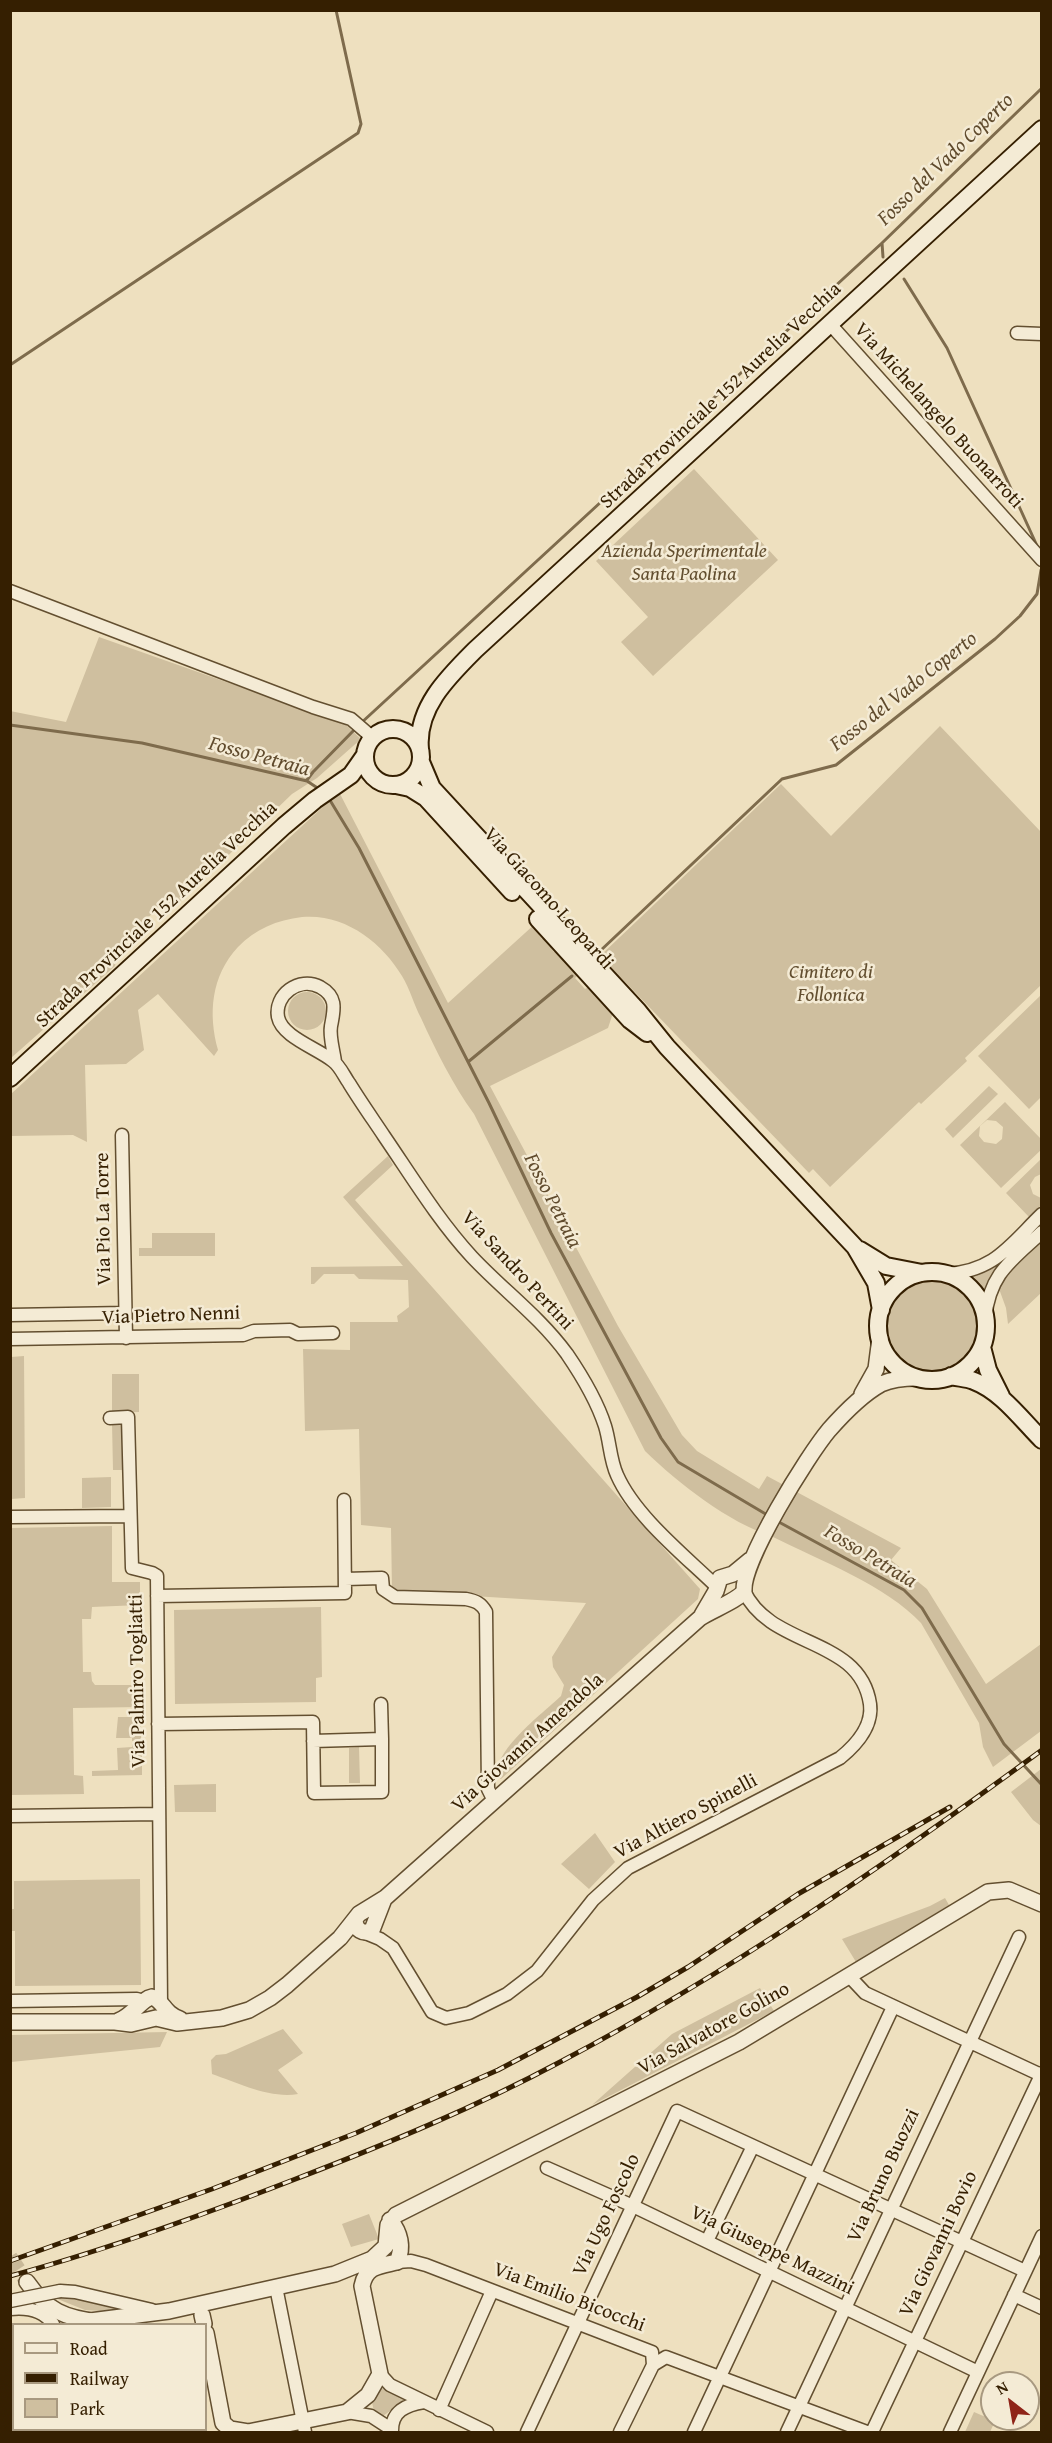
<!DOCTYPE html>
<style>
body{margin:0}
#map{position:relative;width:1052px;height:2443px;overflow:hidden;background:#eee0bf;font-family:"Gentium Book Plus",serif}
canvas{display:block}
.frame{position:absolute;inset:0;border:12px solid #351f01;pointer-events:none}
.legend{position:absolute;left:12px;top:2323px;width:195px;height:108px;box-sizing:border-box;background:#f4ebd5;border:2px solid #a89980;margin:0;padding:8px 10px;list-style:none;font-size:18px;color:#351f01}
.legend li{display:flex;align-items:center;gap:12px;height:30px}
.legend b{width:30px;border:2px solid #a89980}
.north{position:absolute;left:980px;top:2371px;width:60px;height:60px;box-sizing:border-box;background:#f4ebd5;border:2px solid #a89980;border-radius:50%;rotate:329deg;font-size:16px;font-weight:700;line-height:24px;text-align:center;color:#351f01}
.north::after{content:'';display:block;margin:auto;width:21px;height:27px;background:#8f2418;clip-path:polygon(50% 0,100% 100%,50% 72%,0 100%)}
</style>
<div id="map">
<canvas width="1052" height="2443"></canvas>
<div class="frame"></div>
<ul class="legend">
<li><b style="height:8px;background:#f4ebd5"></b>Road</li>
<li><b style="height:8px;background:#351f01"></b>Railway</li>
<li><b style="height:16px;background:#cfbf9f"></b>Park</li>
</ul>
<div class="north">N</div>
</div>
<script>
const ctx = document.querySelector('canvas').getContext('2d');
ctx.lineJoin = 'round';
function paint(path, color) { ctx.fillStyle = color; ctx.fill(path, 'evenodd'); }
function stroke(path, color, width, dash) { ctx.strokeStyle = color; ctx.lineWidth = width; ctx.lineCap = dash ? 'butt' : 'round'; ctx.setLineDash(dash || []); ctx.stroke(path); }
function write(font, color, halo, rows, align = 'center') {
  ctx.font = font + ' "Gentium Book Plus",serif'; ctx.lineWidth = 5; ctx.setLineDash([]); ctx.textBaseline = 'middle'; ctx.strokeStyle = halo; ctx.fillStyle = color; for (const [text, x, y, turn = 0] of rows) {
    ctx.save(); ctx.translate(x, y); ctx.rotate((+turn || 0) * Math.PI / 180); ctx.textAlign = isNaN(turn) ? turn : align; if (halo) ctx.strokeText(text, 0, 0); ctx.fillText(text, 0, 0); ctx.restore();
  }
}
paint(new Path2D(`
 M 694,469 L 778,560 L 653,676 L 621,642 L 648,617 L 596,561 Z
 M 99,637 L 345,724 L 361,739 L 317,778 L 292,794 L 182,900 L 159,907 L 119,946 L 115,966 L 11,1058 L 10,711 L 66,722 Z
 M 940,726 L 1041,832 L 1041,985 L 965,1058 L 967,1061 L 921,1104 L 919,1102 L 830,1187 L 813,1169 L 809,1173 L 600,956 L 781,784 L 831,836 Z
 M 339,792 L 448,1003 L 536,923 L 543,931 L 539,935 L 542,939 L 548,936 L 555,944 L 551,948 L 554,952 L 559,949 L 570,961 L 566,964 L 578,975 L 575,978 L 585,989 L 589,987 L 613,1013 L 608,1028 L 490,1086 L 618,1326 L 682,1435 L 697,1451 L 759,1489 L 767,1476 L 901,1548 L 891,1560 L 927,1589 L 986,1684 L 1041,1644 L 1041,1731 L 993,1767 L 983,1747 L 979,1723 L 921,1623 C 887,1586 819,1560 773,1537 C 728,1522 679,1484 645,1451 L 474,1114 C 453,1085 436,1051 421,1018 C 414,1005 410,989 402,976 C 382,942 344,913 302,917 C 277,920 255,929 238,947 C 211,976 208,1014 218,1050 L 214,1056 L 158,994 L 138,1010 L 144,1050 L 126,1064 L 85,1065 L 87,1142 L 73,1135 L 11,1136 L 11,1094 Z
 M288 1011a19 19 0 1 1 38 0a19 19 0 1 1-38 0Z
 M 1041,995 L 1041,1097 L 1029,1109 L 978,1056 Z
 M 989,1086 L 998,1094 L 953,1138 L 945,1129 Z
 M 1005,1102 L 1041,1139 L 1042,1149 L 1001,1188 L 960,1145 ZM 987,1120 L 996,1121 L 1003,1127 L 1002,1139 L 996,1144 L 984,1142 L 979,1136 L 980,1126 Z
 M 388,1156 L 393,1165 L 355,1200 L 700,1589 L 698,1599 L 501,1779 L 497,1778 C 493,1750 541,1715 561,1696 L 564,1685 L 553,1667 L 552,1657 L 586,1603 L 392,1591 L 391,1528 L 361,1525 L 359,1429 L 305,1431 L 303,1349 L 350,1350 L 350,1322 L 398,1322 L 397,1316 L 409,1307 L 408,1280 L 359,1279 L 354,1274 L 324,1274 L 314,1284 L 311,1284 L 311,1267 L 403,1266 L 343,1197 Z
 M 1041,1159 L 1041,1174 L 1035,1177 L 1030,1185 L 1033,1194 L 1041,1198 L 1041,1205 L 1029,1217 L 1006,1193 Z
 M 1041,1220 L 1041,1227 L 984,1297 L 966,1277 C 998,1268 1018,1243 1041,1220 Z
 M 152,1233 L 215,1233 L 215,1256 L 139,1256 L 139,1248 L 152,1248 Z
 M 1041,1239 L 1041,1293 L 1008,1324 L 1006,1308 L 998,1286 L 1002,1278 Z
 M887 1325a46 46 0 1 1 92 0a46 46 0 1 1-92 0Z
 M 24,1356 L 25,1498 L 11,1499 L 11,1357 Z
 M 112,1374 L 139,1374 L 139,1412 L 112,1413 Z
 M 112,1423 L 123,1423 L 123,1470 L 113,1470 Z
 M 111,1477 L 111,1507 L 82,1508 L 82,1478 Z
 M 112,1526 L 112,1582 L 140,1582 L 140,1605 L 92,1607 L 91,1619 L 82,1619 L 83,1672 L 91,1672 L 92,1681 L 95,1685 L 141,1685 L 141,1707 L 73,1708 L 74,1775 L 83,1776 L 84,1794 L 11,1795 L 11,1528 Z
 M 321,1607 L 322,1677 L 316,1678 L 316,1702 L 175,1704 L 174,1610 Z
 M 118,1717 L 141,1717 L 141,1741 L 132,1741 L 132,1738 L 116,1738 Z
 M 132,1744 L 142,1744 L 142,1775 L 92,1776 L 92,1771 L 118,1770 L 117,1748 L 132,1747 Z
 M 359,1747 L 360,1783 L 349,1783 L 349,1748 Z
 M 1041,1769 L 1041,1826 L 1033,1820 L 1011,1792 Z
 M 216,1784 L 216,1812 L 175,1812 L 174,1785 Z
 M 595,1833 L 615,1862 L 589,1889 L 561,1864 Z
 M 140,1879 L 141,1985 L 15,1986 L 15,1931 L 10,1931 L 11,1909 L 14,1909 L 14,1881 Z
 M 945,1898 L 949,1905 L 856,1962 L 842,1939 L 930,1906 Z
 M 760,1988 L 774,2011 L 592,2105 L 672,2034 Z
 M 283,2029 L 303,2053 L 278,2070 L 298,2094 C 271,2099 238,2083 212,2074 L 211,2060 L 216,2055 L 226,2054 Z
 M 167,2032 L 160,2047 L 11,2062 L 11,2035 Z
 M 369,2214 L 379,2239 L 351,2247 L 342,2224 Z
 M 65,2295 L 114,2305 L 115,2312 L 85,2310 L 55,2298 Z
 M 384,2388 L 407,2399 L 383,2416 L 374,2412 L 372,2402 L 380,2389 Z
 M 974,2412 L 995,2421 L 990,2432 L 965,2432 Z`), '#cfbf9f');
stroke(new Path2D(`
 M 883,257 L 882,243 L 1042,88
 M 904,279 L 947,348 L 1038,548
 M 10,365 L 358,133 L 361,124 L 336,10
 M 360,724 L 882,243
 M 10,725 L 142,743 L 307,781 L 319,789
 M 307,780 L 313,772 L 356,728
 M 328,797 L 359,848 L 489,1103 L 551,1233 L 661,1438 L 678,1462 L 769,1516
 M 599,952 L 782,779 L 836,765 L 995,639 L 1020,616 L 1037,594 L 1041,570
 M 468,1062 L 572,976
 M 777,1521 L 904,1590 L 922,1608 L 1004,1744 L 1042,1785`), '#7e6b4c', 3);
stroke(new Path2D(`
 M 10,2257 L 27,2282`), '#c9b999', 15, [15, 8]);
const minor = new Path2D(`
 M 830,324 L 1042,560
 M 1017,333 L 1042,334
 M 10,591 L 313,707 L 351,719 L 373,738
 M 335,1062 C 334,1052 329,1037 331,1026 C 334,1010 338,997 320,987 C 299,976 274,995 278,1017 C 282,1037 317,1048 333,1061 C 340,1066 344,1076 349,1083 C 360,1101 372,1118 384,1136 C 412,1177 438,1220 472,1257 C 504,1291 539,1316 567,1354 C 582,1376 597,1401 605,1426 C 610,1442 610,1460 617,1475 C 635,1516 684,1555 716,1586
 M 122,1135 L 126,1338
 M 945,1274 C 994,1272 1010,1245 1042,1214
 M 10,1315 L 125,1313
 M 985,1318 C 990,1273 1011,1261 1042,1232
 M 10,1339 L 243,1335 L 254,1331 L 290,1330 L 298,1334 L 333,1333
 M 110,1418 L 128,1417 L 132,1568 L 152,1573 L 157,1576 L 161,2003
 M 10,1517 L 129,1516
 M 345,1579 L 382,1578 L 383,1589 L 395,1597 L 466,1599 C 476,1601 481,1603 486,1612 L 488,1789 L 494,1801
 M 157,1596 L 345,1593 L 344,1500
 M 381,1704 L 382,1739
 M 158,1724 L 313,1722 L 314,1793 L 382,1792 L 382,1739 L 313,1741
 M 10,1816 L 159,1814
 M 363,1932 L 380,1939 L 393,1948 L 432,2012 L 446,2018 L 469,2013 L 507,1994 L 537,1971 L 593,1900 L 628,1868 L 840,1758 C 856,1745 873,1726 870,1704 C 860,1636 771,1649 744,1591
 M 850,1977 L 865,1993 L 1041,2075
 M 10,2001 L 137,1999 L 143,2001
 M 547,2168 L 633,2206 L 978,2372
 M 707,2241 L 753,2146
 M 397,2262 L 411,2261 L 426,2265 L 652,2352 L 653,2365
 M 276,2287 L 305,2432
 M 60,2291 L 75,2292 L 152,2310
 M 1014,2295 L 1042,2308
 M 10,2309 C 27,2307 43,2310 53,2324
 M 380,2374 L 390,2385 L 487,2432
 M 10,2390 L 14,2400
 M 439,2410 L 492,2291
 M 347,2412 L 371,2416 L 391,2429
 M 22,2430 L 23,2432
 M 79,2430 L 80,2432
 M 146,2430 L 147,2432
 M 392,2432 C 391,2411 406,2405 424,2402
 M 527,2432 L 677,2111 L 1025,2271
 M 620,2432 L 653,2365 L 666,2357 L 867,2432
 M 694,2432 L 893,2007
 M 787,2432 L 1019,1937
 M 872,2432 L 1042,2073
 M 950,2432 L 1042,2236`);
const tertiary = new Path2D(`
 M 862,1394 L 876,1369 L 880,1338
 M 702,1615 L 716,1591 L 720,1578 L 733,1574 L 750,1560
 M 355,1919 C 355,1930 363,1935 372,1930 L 384,1899
 M 118,2021 C 134,2015 141,1999 152,1997 C 164,2001 163,2013 180,2019
 M 10,2022 L 115,2022 L 131,2024 L 156,2018 L 177,2023 L 222,2018 L 249,2010 L 270,1998 L 287,1985 L 340,1938 L 359,1914 L 385,1898 L 700,1618 C 712,1610 739,1600 744,1591 C 742,1561 808,1455 829,1430 C 844,1413 861,1395 881,1384 C 892,1379 905,1378 917,1378
 M 390,2220 C 400,2232 404,2247 397,2262
 M 27,2282 C 47,2311 65,2318 99,2322
 M 202,2315 L 204,2324
 M 90,2321 L 169,2311 L 335,2274 L 372,2259 L 386,2246 L 388,2225 L 396,2215 L 739,2042 L 988,1892 L 1009,1890 L 1042,1904
 M 206,2333 L 223,2423
 M 223,2423 L 230,2429 L 248,2432 L 347,2412 L 368,2395 L 380,2374 L 362,2286 C 366,2266 379,2266 397,2262`);
const secondary = new Path2D(`
 M365 757a28 28 0 1 1 56 0a28 28 0 1 1-56 0Z
 M 420,749 C 416,708 448,677 475,650 L 1042,129
 M 421,762 L 432,788 L 638,1011 L 667,1047 L 855,1247 L 876,1283 L 881,1310
 M 396,785 L 410,788 L 426,798 L 512,892
 M 538,919 L 630,1020 L 647,1033
 M 10,1078 L 284,826 L 315,800 L 351,775 L 365,755
 M 860,1250 L 886,1266 L 922,1273
 M878 1326a54 54 0 1 1 108 0a54 54 0 1 1-108 0Z
 M 982,1347 L 988,1370 L 1001,1396
 M 951,1376 C 959,1378 967,1378 974,1381 C 1001,1391 1022,1420 1042,1440`);
stroke(minor, '#634f30', 15);
stroke(tertiary, '#634f30', 18);
stroke(secondary, '#351f01', 20);
stroke(minor, '#f4ebd5', 12);
stroke(tertiary, '#f4ebd5', 15);
stroke(secondary, '#f4ebd5', 16);
const rail = new Path2D(`
 M 10,2261 L 212,2189 L 356,2133 L 498,2070 L 637,1997 L 688,1967 L 798,1894 L 950,1807
 M 10,2276 C 106,2250 200,2216 293,2180 C 384,2145 474,2108 560,2062 C 729,1973 888,1863 1042,1750`);
stroke(rail, '#351f01', 5);
stroke(rail, '#f4ebd5', 3, [9]);
const minorBridge = new Path2D(`
 M 10,2301 L 60,2291`);
stroke(minorBridge, '#634f30', 15, []);
stroke(minorBridge, '#f4ebd5', 12);
write('20px', '#351f01', '#f4ebd5', [
 ["Strada Provinciale 152 Aurelia Vecchia",721,396,-43],
 ["Via Michelangelo Buonarroti",938,416,48],
 ["Via Giacomo Leopardi",548,899,48],
 ["Strada Provinciale 152 Aurelia Vecchia",157,915,-43],
 ["Via Pio La Torre",104,1219,-91],
 ["Via Sandro Pertini",517,1271,47],
 ["Via Pietro Nenni",171,1316,-2],
 ["Via Palmiro Togliatti",138,1681,-91],
 ["Via Giovanni Amendola",528,1743,-42],
 ["Via Altiero Spinelli",686,1817,-28],
 ["Via Salvatore Golino",714,2029,-29],
 ["Via Bruno Buozzi",884,2176,-65],
 ["Via Ugo Foscolo",607,2215,-65],
 ["Via Giovanni Bovio",939,2244,-65],
 ["Via Giuseppe Mazzini",772,2251,26],
 ["Via Emilio Bicocchi",569,2298,21]
]);
write('italic 20px', '#634f30', '#f4ebd5', [
 ["Azienda Sperimentale",684,552],
 ["Santa Paolina",684,575],
 ["Cimitero di",831,973],
 ["Follonica",831,996]
]);
write('italic 21px', '#604b2d', '#f4ebd5', [
 ["Fosso del Vado Coperto",946,160,-44],
 ["Fosso del Vado Coperto",904,692,-38],
 ["Fosso Petraia",259,757,15],
 ["Fosso Petraia",552,1201,63],
 ["Fosso Petraia",870,1557,31]
]);
</script>
